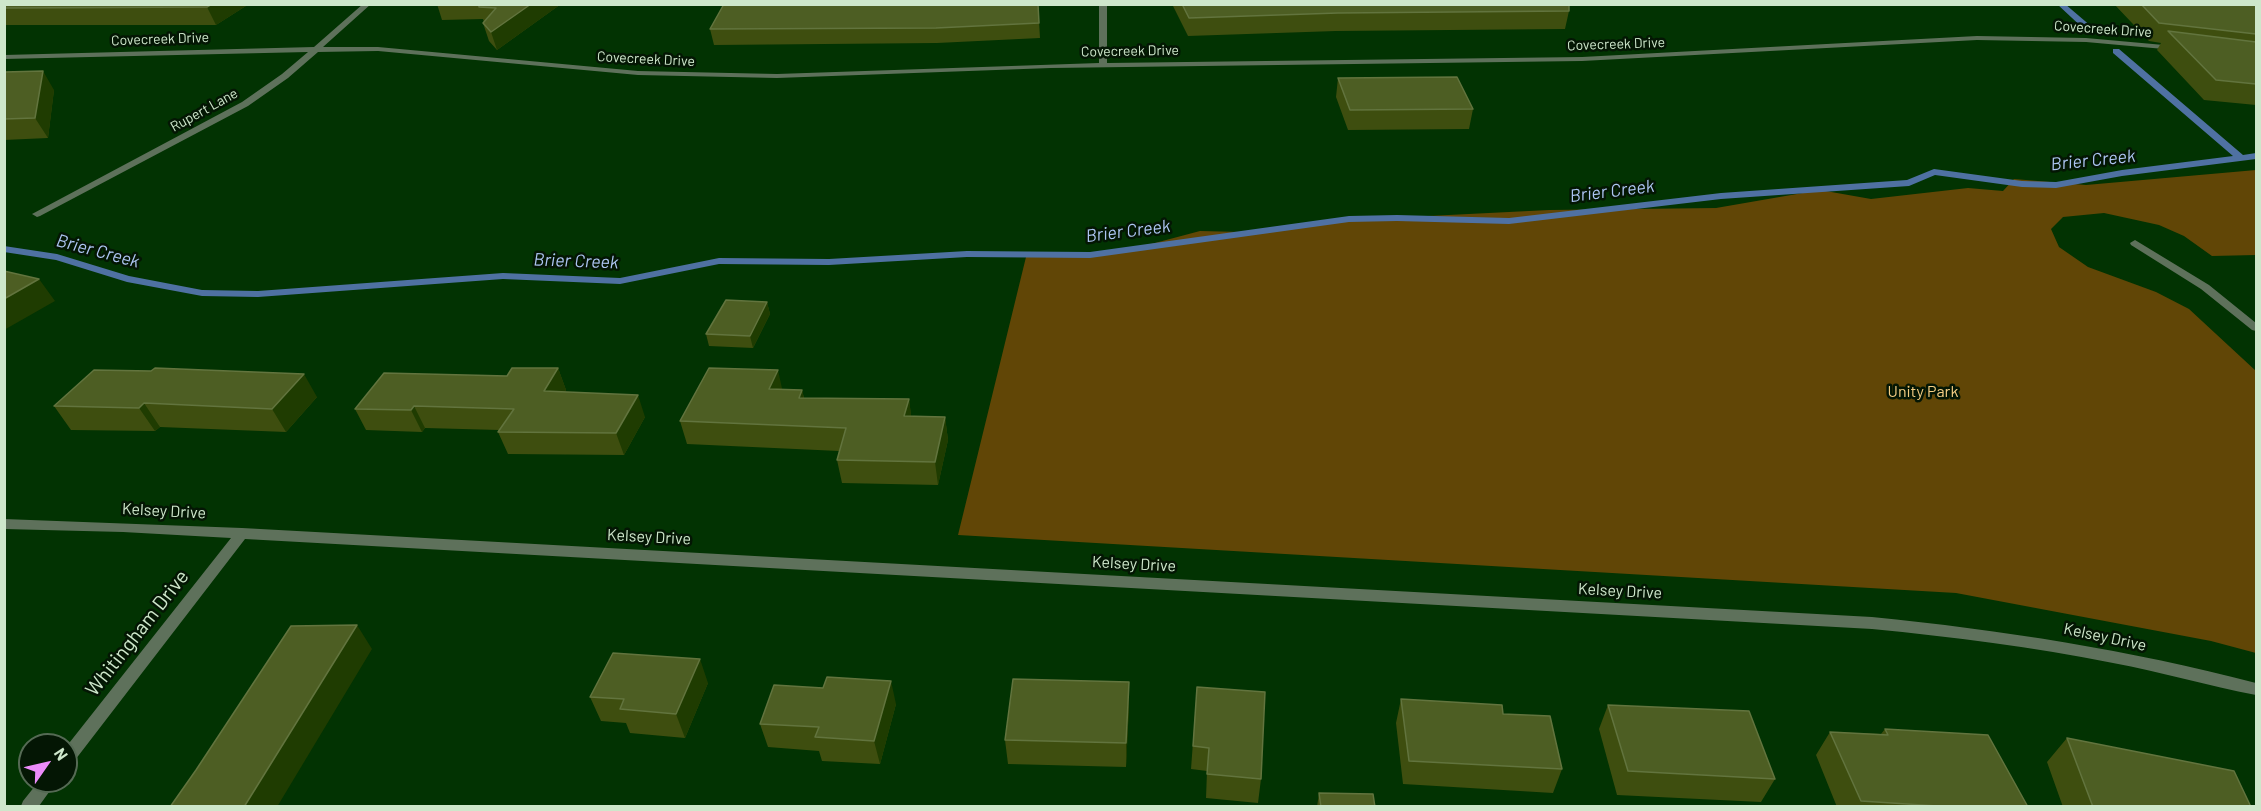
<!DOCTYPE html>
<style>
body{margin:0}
#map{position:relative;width:2261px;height:811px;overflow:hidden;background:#023302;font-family:Barlow,sans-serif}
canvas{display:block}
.frame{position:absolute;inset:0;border:6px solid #cee7cb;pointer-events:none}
.north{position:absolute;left:18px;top:733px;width:60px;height:60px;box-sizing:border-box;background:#041604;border:2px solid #556a54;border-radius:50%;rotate:56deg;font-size:16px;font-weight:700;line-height:24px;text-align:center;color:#cee7cb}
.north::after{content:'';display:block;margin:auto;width:21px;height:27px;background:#ec8cfa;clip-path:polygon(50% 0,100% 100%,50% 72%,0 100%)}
</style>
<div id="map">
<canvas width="2261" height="811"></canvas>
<div class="frame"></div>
<div class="north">N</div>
</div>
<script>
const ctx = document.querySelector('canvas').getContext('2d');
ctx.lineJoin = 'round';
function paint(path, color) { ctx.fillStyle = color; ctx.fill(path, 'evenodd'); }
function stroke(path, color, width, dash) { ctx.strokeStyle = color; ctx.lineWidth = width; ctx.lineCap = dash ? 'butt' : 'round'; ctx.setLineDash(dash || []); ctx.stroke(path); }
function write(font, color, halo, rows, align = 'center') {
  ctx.font = font + ' Barlow,sans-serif'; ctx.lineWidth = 5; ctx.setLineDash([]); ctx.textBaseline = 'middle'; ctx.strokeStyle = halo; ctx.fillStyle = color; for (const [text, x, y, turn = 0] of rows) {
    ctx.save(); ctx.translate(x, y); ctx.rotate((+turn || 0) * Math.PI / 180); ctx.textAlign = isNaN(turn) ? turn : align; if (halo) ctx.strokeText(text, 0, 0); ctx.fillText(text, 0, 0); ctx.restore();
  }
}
paint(new Path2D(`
 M 2256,170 L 2256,255 L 2212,256 L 2184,236 L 2159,225 L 2104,213 L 2063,217 L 2051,229 L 2059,247 L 2088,267 L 2156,292 L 2189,309 L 2256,371 L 2256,653 L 2211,641 L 1956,593 L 958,535 L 1026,257 L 1081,257 L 1121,252 L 1200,231 L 1242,232 L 1348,220 L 1549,210 L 1716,208 L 1820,190 L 1871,199 L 1968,188 L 2003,191 L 2014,179 L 2086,185 Z`), '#614606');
paint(new Path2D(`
 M 2057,4 L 2065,4 L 2092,27 L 2092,31 L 2086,31 Z
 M 2113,49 L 2119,49 L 2243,155 L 2256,153 L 2256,159 L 2122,176 L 2056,188 L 2022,187 L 1935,175 L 1909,186 L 1721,199 L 1509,224 L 1397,221 L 1349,222 L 1090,258 L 967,257 L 829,265 L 719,264 L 620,284 L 503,279 L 258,297 L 202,296 L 127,282 L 56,260 L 4,252 L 4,246 L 57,254 L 129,276 L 202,290 L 258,291 L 503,273 L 620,278 L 719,258 L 829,259 L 967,251 L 1090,252 L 1349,216 L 1397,215 L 1509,218 L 1721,193 L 1907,180 L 1934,169 L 2022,181 L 2056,182 L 2122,170 L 2233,156 L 2113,53 Z`), '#4f71a2');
paint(new Path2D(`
 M 363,4 L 371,4 L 323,47 L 378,47 L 638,71 L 777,74 L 1099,63 L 1099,4 L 1107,4 L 1107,63 L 1582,57 L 1977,36 L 2086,38 L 2175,46 L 2179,48 L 2175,50 L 2086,42 L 1977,40 L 1582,61 L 1051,68 L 777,78 L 638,75 L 378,51 L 318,52 L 288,78 L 248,106 L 40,216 L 37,217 L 32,214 L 242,102 L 282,74 L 308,52 L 4,59 L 4,55 L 314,47 Z
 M 2135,240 L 2209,285 L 2256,323 L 2256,331 L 2252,330 L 2201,289 L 2131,245 L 2130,243 Z
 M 4,519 L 242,528 L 1872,617 C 2002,630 2130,650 2256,683 L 2256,695 C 2209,686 2161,672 2113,663 C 2033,647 1953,637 1872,629 L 245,539 L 72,764 L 66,766 L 66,747 L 231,538 L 123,532 L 4,529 Z
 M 39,781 L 57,781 L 39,806 L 21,806 L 23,801 Z`), '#5e715b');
paint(new Path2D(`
 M 4,4 L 249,4 L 216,25 L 4,25 Z
 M 437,4 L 561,4 L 497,50 L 489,41 L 483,23 L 484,22 L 483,19 L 442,20 Z
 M 1038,4 L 1040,38 L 937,43 L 714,45 L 710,29 Z
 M 1172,4 L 1569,4 L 1569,11 L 1565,29 L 1336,31 L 1188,36 Z
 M 2114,4 L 2256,4 L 2256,105 L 2204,100 L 2157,50 L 2161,43 L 2149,41 Z
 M 4,72 L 54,90 L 48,138 L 4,140 Z
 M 1338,78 L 1473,109 L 1469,129 L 1348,130 L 1336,97 Z
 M 767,302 L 770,314 L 753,348 L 709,346 L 706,334 Z
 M 558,368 L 566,390 L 565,392 L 645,417 L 624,455 L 508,454 L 498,432 L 499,430 L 425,428 L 422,432 L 366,430 L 355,409 L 507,376 Z
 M 782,389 L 802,390 L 804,398 L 909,399 L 911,416 L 945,417 L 948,440 L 938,485 L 842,483 L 837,460 L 839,451 L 687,444 L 680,421 Z
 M 317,397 L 286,432 L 160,427 L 155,431 L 71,430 L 54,406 Z
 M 708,683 L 685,738 L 630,733 L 626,723 L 601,721 L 590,697 Z
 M 1197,687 L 1261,779 L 1258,803 L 1206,798 L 1207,771 L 1191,769 Z
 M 1401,699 L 1503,714 L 1562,769 L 1553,793 L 1403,784 L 1396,723 Z
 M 896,704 L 880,764 L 822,761 L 819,751 L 768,747 L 760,724 Z
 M 1608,705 L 1775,779 L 1761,802 L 1617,795 L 1599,729 Z
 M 1129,706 L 1126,767 L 1008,764 L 1005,740 Z
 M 1885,729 L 2028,807 L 1837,807 L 1816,755 L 1830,732 L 1881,734 Z
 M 2067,738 L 2251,807 L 2063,807 L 2047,762 Z
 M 1319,793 L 1375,807 L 1317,807 Z`), '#3e4e0f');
paint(new Path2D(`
 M 212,4 L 249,4 L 216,25 L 207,7 Z
 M 531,4 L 561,4 L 497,50 L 491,32 Z
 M 43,71 L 54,90 L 48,138 L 35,118 Z
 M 39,279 L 55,301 L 4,330 L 4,299 Z
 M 767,302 L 770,314 L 753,348 L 750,336 Z
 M 558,368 L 566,390 L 553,413 L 544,391 Z
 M 778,370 L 783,393 L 769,389 Z
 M 304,374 L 317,397 L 286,432 L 272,409 Z
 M 802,390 L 807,413 L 799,398 Z
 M 638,395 L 645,417 L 624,455 L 616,433 Z
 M 909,399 L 912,422 L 904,416 Z
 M 144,403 L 160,427 L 155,431 L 139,408 Z
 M 414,406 L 425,428 L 422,432 L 411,410 Z
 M 945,417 L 948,440 L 938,485 L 935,462 Z
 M 357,625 L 372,649 L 277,807 L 244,807 Z
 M 700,659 L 708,683 L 685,738 L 676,714 Z
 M 891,681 L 896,704 L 880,764 L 874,741 Z
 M 1129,682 L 1129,706 L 1126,767 L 1126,743 Z`), '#1f3c01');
const building = new Path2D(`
 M 4,4 L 212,4 L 207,7 L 4,8 Z
 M 479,4 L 531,4 L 491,32 L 483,23 L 496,8 L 479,7 Z
 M 724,4 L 1038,4 L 1039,23 L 936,28 L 710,29 Z
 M 1182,4 L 1569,4 L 1569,11 L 1338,13 L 1189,18 Z
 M 2141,4 L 2256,4 L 2256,34 L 2159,23 Z
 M 2168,31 L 2256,42 L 2256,84 L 2216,80 Z
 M 43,71 L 35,118 L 4,119 L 4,72 Z
 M 1457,77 L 1473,109 L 1350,110 L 1338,78 Z
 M 4,271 L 39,279 L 4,299 Z
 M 726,300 L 767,302 L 750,336 L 706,334 Z
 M 155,368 L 304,374 L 272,409 L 144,403 L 139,408 L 54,406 L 94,370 L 151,371 Z
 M 512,368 L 558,368 L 544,391 L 638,395 L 616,433 L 498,432 L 514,409 L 414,406 L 411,410 L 355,409 L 384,373 L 507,376 Z
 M 709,368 L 778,370 L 769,389 L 802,390 L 799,398 L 909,399 L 904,416 L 945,417 L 935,462 L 837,460 L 846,428 L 680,421 Z
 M 357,625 L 244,807 L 170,807 L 196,770 L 291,626 Z
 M 613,653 L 700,659 L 676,714 L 620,709 L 624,699 L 590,697 Z
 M 827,677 L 891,681 L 874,741 L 815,737 L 819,727 L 760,724 L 774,685 L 823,688 Z
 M 1013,679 L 1129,682 L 1126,743 L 1005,740 Z
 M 1197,687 L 1265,692 L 1261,779 L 1207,774 L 1209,748 L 1193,746 Z
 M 1401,699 L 1502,705 L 1503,714 L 1550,716 L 1562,769 L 1409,761 Z
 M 1608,705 L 1749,711 L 1775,779 L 1628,771 Z
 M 1885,729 L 1988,735 L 2028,807 L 1953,807 L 1861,801 L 1830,732 L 1888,735 Z
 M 2067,738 L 2234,771 L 2251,807 L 2093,807 Z
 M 1319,793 L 1373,794 L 1375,807 L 1321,807 Z`);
paint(building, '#4d5e23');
stroke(building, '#62743e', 1.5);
write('14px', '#cee7cb', '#041604', [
 ["Covecreek Drive",2103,29,4],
 ["Covecreek Drive",160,39,-2],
 ["Covecreek Drive",1616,44,-2],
 ["Covecreek Drive",1130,51,-1],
 ["Covecreek Drive",646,59,3],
 ["Rupert Lane",204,110,-29]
]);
write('16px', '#f6ce84', '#041604', [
 ["Unity Park",1923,392]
]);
write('16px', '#cee7cb', '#041604', [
 ["Kelsey Drive",164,511,3],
 ["Kelsey Drive",649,537,3],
 ["Kelsey Drive",1134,564,3],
 ["Kelsey Drive",1620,591,3],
 ["Kelsey Drive",2105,637,12]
]);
write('italic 18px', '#adc5f2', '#041604', [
 ["Brier Creek",2093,160,-6],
 ["Brier Creek",1612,191,-7],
 ["Brier Creek",1128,231,-7],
 ["Brier Creek",98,251,15],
 ["Brier Creek",576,261,2]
]);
write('20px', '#cee7cb', '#041604', [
 ["Whitingham Drive",137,633,-52]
]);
</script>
